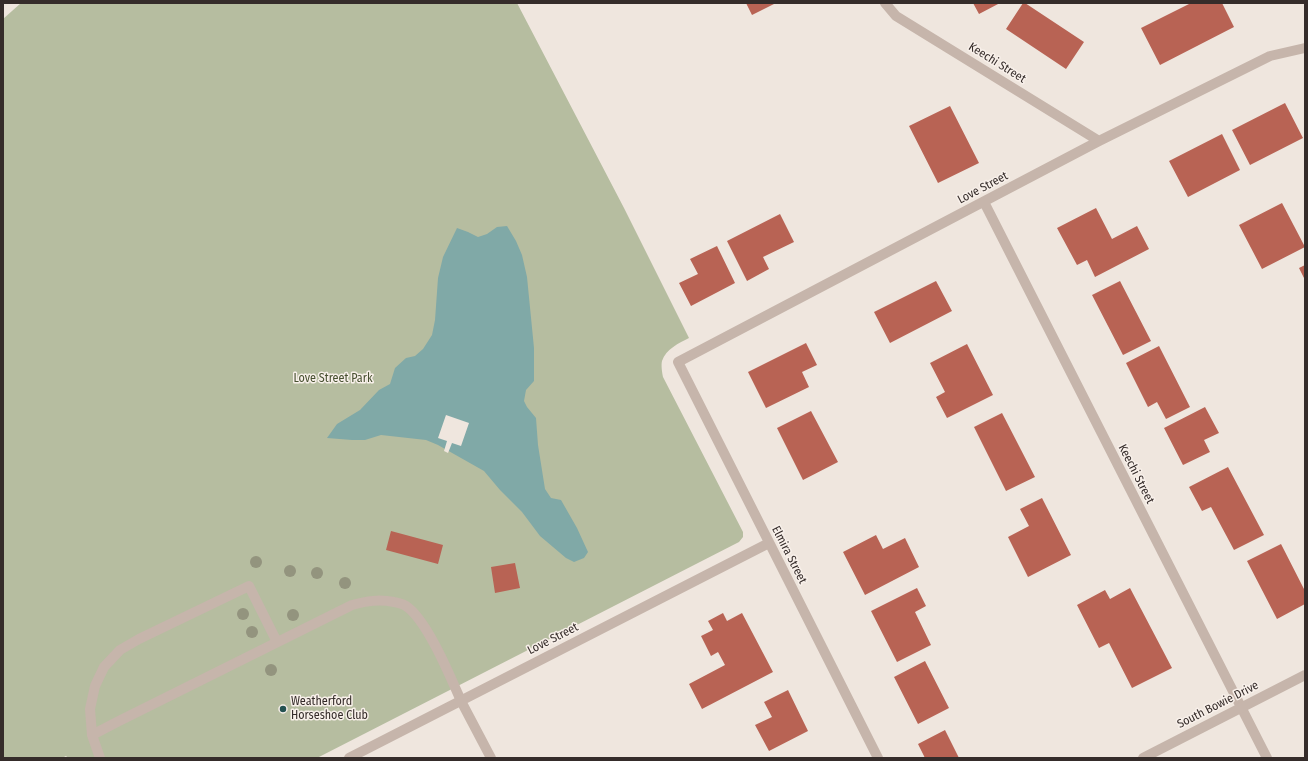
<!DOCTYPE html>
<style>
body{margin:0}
#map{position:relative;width:1308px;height:761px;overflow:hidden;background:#efe6de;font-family:"Fira Sans Condensed",sans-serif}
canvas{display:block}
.frame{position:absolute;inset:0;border:4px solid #352c2a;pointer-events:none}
</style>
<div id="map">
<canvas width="1308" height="761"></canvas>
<div class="frame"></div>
</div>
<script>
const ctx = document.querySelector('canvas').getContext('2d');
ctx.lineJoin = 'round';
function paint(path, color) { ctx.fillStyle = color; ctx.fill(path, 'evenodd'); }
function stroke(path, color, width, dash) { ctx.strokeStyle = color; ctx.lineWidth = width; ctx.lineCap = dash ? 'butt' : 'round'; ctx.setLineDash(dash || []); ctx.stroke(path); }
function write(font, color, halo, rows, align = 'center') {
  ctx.font = font + ' "Fira Sans Condensed",sans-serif'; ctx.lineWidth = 3; ctx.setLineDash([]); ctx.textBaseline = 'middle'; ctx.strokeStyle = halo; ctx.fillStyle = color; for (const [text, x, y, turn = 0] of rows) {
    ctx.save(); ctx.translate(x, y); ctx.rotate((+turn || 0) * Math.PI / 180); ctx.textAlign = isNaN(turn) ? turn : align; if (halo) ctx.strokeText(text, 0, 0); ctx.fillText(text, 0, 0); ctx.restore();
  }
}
paint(new Path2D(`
 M 21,3 L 517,3 L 624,208 L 689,338 C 679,343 666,349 662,361 C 661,365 662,372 663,377 L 743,532 L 743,537 L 739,542 L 317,758 L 68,758 L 66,756 L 62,758 L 3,758 L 3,19 Z`), '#b6bda0');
paint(new Path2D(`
 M 507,226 L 516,241 L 522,255 L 527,277 L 534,348 L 534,381 L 526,390 L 524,401 L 527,407 L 536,418 L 538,445 L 545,489 L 551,498 L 561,500 L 577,528 L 588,552 L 584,558 L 574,562 L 566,558 L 540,536 L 522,512 L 500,490 L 484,471 L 438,445 L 426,440 L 381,435 L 365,440 L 352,440 L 327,438 L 337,424 L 360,410 L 379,390 L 390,384 L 395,368 L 406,358 L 415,356 L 423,349 L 432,335 L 435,320 L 438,278 L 443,257 L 457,228 L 468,232 L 478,237 L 487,234 L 497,227 Z`), '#80a9a7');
paint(new Path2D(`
 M 446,415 L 469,423 L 461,446 L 452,443 L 448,453 L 444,451 L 447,441 L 438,438 Z`), '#efe6de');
paint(new Path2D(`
 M 746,3 L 776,3 L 752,15 Z
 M 973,3 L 1000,3 L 979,14 Z
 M 1023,3 L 1025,3 L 1084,42 L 1066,69 L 1006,29 Z
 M 1191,3 L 1222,3 L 1234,27 L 1160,65 L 1141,28 Z
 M 1285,103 L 1303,138 L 1250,165 L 1232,130 Z
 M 950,106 L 979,163 L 938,183 L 909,126 Z
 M 1222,134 L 1240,170 L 1188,197 L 1169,161 Z
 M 1282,203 L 1305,247 L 1262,269 L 1239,225 Z
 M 1096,208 L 1112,239 L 1137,226 L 1149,249 L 1095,277 L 1087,260 L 1077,265 L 1057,228 Z
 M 780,214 L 794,242 L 763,257 L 769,269 L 747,281 L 727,241 Z
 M 717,246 L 735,283 L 691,306 L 679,283 L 698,274 L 690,259 Z
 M 1305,265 L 1305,280 L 1299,268 Z
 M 936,281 L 952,311 L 890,343 L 874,312 Z
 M 1120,281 L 1151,341 L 1123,355 L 1092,295 Z
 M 806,343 L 817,365 L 802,372 L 809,387 L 766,408 L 748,372 Z
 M 967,344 L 993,395 L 947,418 L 936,397 L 945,392 L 930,363 Z
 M 1159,346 L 1190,407 L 1166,419 L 1157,402 L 1148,407 L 1126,363 Z
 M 1205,407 L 1219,433 L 1204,440 L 1210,452 L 1183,465 L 1164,428 Z
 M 811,411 L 838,462 L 803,480 L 777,428 Z
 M 1002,413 L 1035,477 L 1006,491 L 974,427 Z
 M 1228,467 L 1264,535 L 1234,550 L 1211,507 L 1202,511 L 1189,487 Z
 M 1042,498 L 1071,555 L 1028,577 L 1008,537 L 1029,526 L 1020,509 Z
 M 391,531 L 443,545 L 438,564 L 386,550 Z
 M 876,535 L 883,549 L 905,538 L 919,567 L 865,595 L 843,552 Z
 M 1281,544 L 1305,591 L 1305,604 L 1277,619 L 1247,561 Z
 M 515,563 L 520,588 L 495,593 L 491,567 Z
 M 917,588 L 926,606 L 915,612 L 931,645 L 897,662 L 871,611 Z
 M 1130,588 L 1172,668 L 1132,688 L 1109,643 L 1099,648 L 1077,605 L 1105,590 L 1110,599 Z
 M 723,613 L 727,621 L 742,613 L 773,672 L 702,709 L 689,684 L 725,665 L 718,652 L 711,656 L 701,636 L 713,630 L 708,621 Z
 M 925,661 L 949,708 L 918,724 L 894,677 Z
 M 788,690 L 808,731 L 769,751 L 755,725 L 772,717 L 764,702 Z
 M 945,730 L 959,758 L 925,758 L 918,744 Z`), '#b86354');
stroke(new Path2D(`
 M 92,735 L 90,709 L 95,686 L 104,667 L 120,650 L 139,639 L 249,586 L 277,642
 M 100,758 L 92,735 L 119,721 L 352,605 C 367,601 379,599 394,602 C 398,603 403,604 406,606 C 427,620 450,676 461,701`), '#c6b5ab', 10);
stroke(new Path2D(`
 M 885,3 L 896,16 L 1099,141
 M 984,202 L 1267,758
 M 461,701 L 491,758
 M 349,758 L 769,543
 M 878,758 L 678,362 L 1099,141 L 1270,56 L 1305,48`), '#c6b5ab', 10);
stroke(new Path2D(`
 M 1143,758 L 1305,675`), '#c6b5ab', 10);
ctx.fillStyle = '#93947e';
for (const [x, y] of [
 [256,562],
 [290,571],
 [317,573],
 [345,583],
 [243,614],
 [293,615],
 [252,632],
 [271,670]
]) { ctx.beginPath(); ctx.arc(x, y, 6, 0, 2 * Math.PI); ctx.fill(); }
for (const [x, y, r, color] of [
 [283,709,4,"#245251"]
]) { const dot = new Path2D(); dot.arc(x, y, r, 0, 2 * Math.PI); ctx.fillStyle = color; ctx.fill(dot); stroke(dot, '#f8f0ea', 1.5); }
write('12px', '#352c2a', '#f8f0ea', [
 ["Keechi Street",997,63,32],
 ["Love Street",983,188,-28],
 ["Keechi Street",1136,474,63],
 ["Elmira Street",789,555,63],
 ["Love Street",553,639,-27],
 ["South Bowie Drive",1218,705,-27]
]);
write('12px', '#475030', '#f8f0ea', [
 ["Love Street Park",333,379]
]);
write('12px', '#352c2a', '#f8f0ea', [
 ["Weatherford",291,702],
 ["Horseshoe Club",291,716]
], 'left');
</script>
